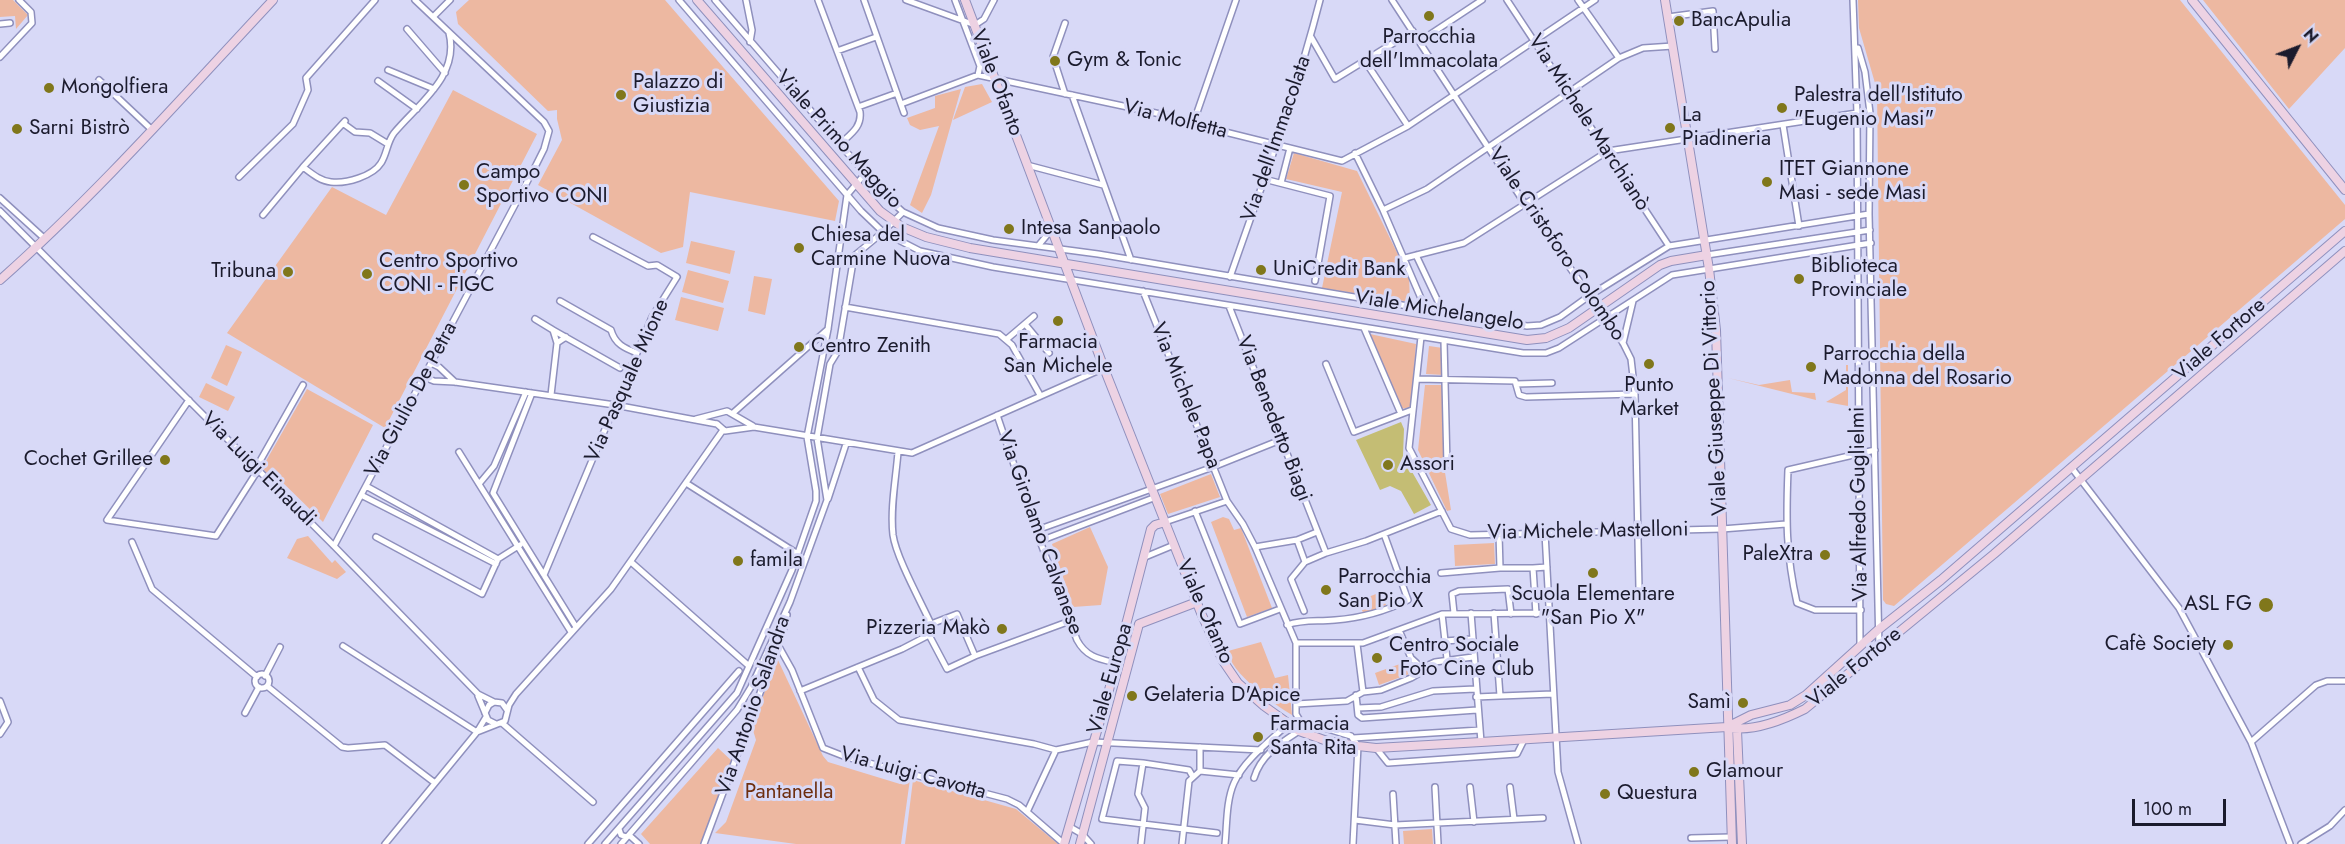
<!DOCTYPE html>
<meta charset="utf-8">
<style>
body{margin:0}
#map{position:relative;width:2345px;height:844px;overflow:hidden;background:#d8d9f7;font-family:Jost,sans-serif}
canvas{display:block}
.north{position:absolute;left:2267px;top:18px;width:60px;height:60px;-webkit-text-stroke:4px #d8d9f7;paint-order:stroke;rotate:48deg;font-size:16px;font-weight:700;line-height:24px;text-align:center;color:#1b1b2d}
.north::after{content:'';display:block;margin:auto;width:21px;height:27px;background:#1b1b2d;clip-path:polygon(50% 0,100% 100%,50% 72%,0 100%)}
.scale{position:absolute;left:2132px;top:799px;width:94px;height:27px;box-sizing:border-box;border:3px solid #1b1b2d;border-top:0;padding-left:8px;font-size:18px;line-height:21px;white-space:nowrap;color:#1b1b2d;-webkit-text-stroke:4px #d8d9f7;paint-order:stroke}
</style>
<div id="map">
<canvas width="2345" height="844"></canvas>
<div class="north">N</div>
<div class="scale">100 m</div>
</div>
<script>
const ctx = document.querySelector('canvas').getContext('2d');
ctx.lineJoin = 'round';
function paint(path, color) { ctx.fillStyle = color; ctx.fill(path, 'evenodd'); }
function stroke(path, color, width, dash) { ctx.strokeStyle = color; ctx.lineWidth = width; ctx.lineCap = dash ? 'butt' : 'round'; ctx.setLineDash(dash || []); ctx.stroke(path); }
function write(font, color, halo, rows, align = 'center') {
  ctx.font = font + ' Jost,sans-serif'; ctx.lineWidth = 6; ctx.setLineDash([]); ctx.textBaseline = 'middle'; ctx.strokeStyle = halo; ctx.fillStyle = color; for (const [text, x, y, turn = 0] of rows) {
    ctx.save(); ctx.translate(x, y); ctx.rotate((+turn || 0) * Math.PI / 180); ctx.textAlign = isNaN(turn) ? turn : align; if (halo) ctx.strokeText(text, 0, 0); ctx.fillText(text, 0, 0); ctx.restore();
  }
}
paint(new Path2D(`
 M 0,0 L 13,0 L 28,15 L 16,29 L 15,16 L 0,17 Z
 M 469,0 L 665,0 L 839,201 L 835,221 L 690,192 L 683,247 L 661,253 L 538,185 L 562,140 L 557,119 L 557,110 L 548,111 L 458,24 L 456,12 Z
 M 1858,0 L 2180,0 L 2345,205 L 2345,219 L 1894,606 L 1886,604 L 1883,600 L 1877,90 L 1859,28 Z
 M 2203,0 L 2345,0 L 2345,48 L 2289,109 Z
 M 982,84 L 992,102 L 953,120 L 965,87 Z
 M 961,89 L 931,195 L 922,213 L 910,205 L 939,126 L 920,130 L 910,125 L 907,118 L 935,108 L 935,96 Z
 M 453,90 L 537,134 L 385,428 L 227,333 L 332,187 L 386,215 Z
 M 1294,153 L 1357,171 L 1409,277 L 1410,302 L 1322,288 L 1342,192 L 1286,179 Z
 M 691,241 L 735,251 L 730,274 L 686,263 Z
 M 688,270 L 729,281 L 723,303 L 682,292 Z
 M 754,276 L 772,279 L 765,315 L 748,311 Z
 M 681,297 L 724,308 L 718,331 L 675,320 Z
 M 1370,334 L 1416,344 L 1411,407 L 1401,409 Z
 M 226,345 L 242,352 L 227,386 L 211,378 Z
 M 1429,346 L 1443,348 L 1444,375 L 1426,374 Z
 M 1846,365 L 1848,365 L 1848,406 L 1826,402 L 1846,390 Z
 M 1728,378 L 1759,385 L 1790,380 L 1792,392 L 1815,393 L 1816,400 Z
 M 206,383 L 235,397 L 228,411 L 199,397 Z
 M 1425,385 L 1443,385 L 1443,460 L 1451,510 L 1447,511 L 1418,450 Z
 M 307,389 L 373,425 L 323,522 L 275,475 L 271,478 L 262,468 Z
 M 1211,474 L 1220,497 L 1168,514 L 1160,494 Z
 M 1223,517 L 1229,519 L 1234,530 L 1241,528 L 1272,608 L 1247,617 L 1211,522 Z
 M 1090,527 L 1108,567 L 1101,605 L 1073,607 L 1052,544 Z
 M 308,536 L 332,563 L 335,560 L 346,572 L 337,579 L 287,558 L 297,539 Z
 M 1494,543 L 1495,564 L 1455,566 L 1454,545 Z
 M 1381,592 L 1386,605 L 1364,615 L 1358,601 Z
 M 1261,642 L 1275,678 L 1288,675 L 1292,715 C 1275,705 1229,672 1228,651 Z
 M 777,658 L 823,756 L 828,762 L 900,784 L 910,779 L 901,844 L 796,844 L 715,833 L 726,822 L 756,740 L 752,727 Z
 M 1408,661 L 1412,673 L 1379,685 L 1375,673 Z
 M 718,748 L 733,762 L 702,844 L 650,844 L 641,834 Z
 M 913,780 L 1016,809 L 1058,844 L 905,844 Z
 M 1432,829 L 1433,844 L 1404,844 L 1403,831 Z`), '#edb8a1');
paint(new Path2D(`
 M 1401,422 L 1404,429 L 1403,456 L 1431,505 L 1414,514 L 1401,491 L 1390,486 L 1380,490 L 1356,440 Z`), '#c4bd74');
const street = new Path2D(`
 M 679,0 L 861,211 L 883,232 L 920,251 L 993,267 L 1523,353 L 1546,353 L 1559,348 L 1672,275 L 1871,243
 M 715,0 L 883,194 L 903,212 L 938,228 L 993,240 L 1098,254 L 1527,326 L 1541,325 L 1560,317 L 1589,296 L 1669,246 L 1869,214
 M 746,0 L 752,30 L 750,42
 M 818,0 L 860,112 C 862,128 849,135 839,145
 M 864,0 L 904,113
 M 906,0 L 975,25 L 984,19 L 994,0
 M 955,0 L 980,66 L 978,75
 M 1392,0 L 1525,204 L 1623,343 L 1631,359 L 1635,394 L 1639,588
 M 1507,0 L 1669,246
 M 1578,0 L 1619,58
 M 1853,0 L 1857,113 L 1860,646
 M 433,17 L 450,0
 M 1668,17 L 1713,11 L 1715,49
 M 0,24 L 10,23
 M 407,29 L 445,73
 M 1311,37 L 1335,79 L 1413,31
 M 1420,41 L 1482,0
 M 1858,48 L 1865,72 L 1870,113 L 1869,214 L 1879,648
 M 837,51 L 876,37
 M 0,57 L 32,23 L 31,12 L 19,0
 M 1365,61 L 1408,126
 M 388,70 L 434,89
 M 99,80 L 151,129
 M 378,81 L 417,109
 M 1065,94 L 1053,57 L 1065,23
 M 1072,95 L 1131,260
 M 901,104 L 978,75 L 1165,115 L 1217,130 L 1342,161 L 1408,126 L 1595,0
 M 858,107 L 897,93
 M 344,124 L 355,132 L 370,133 L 388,144
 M 1193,124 L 1236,0
 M 1783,125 L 1799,226
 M 1355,153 L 1383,210 L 1426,310
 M 1027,165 L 1103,185
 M 303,167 C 311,173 320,181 331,182 C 346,184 373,176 381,163 C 387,154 387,142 394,133 C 418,104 460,76 449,33
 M 239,177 L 293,124 L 308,90 L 306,78 L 375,0
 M 1264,179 L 1330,196 L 1315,281
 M 1281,183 L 1290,148
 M 0,198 L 45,239
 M 1383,210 L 1427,189 L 1619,58 L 1643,48 L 1673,46
 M 0,211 L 334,546 L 478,694 L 494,702
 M 263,215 L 303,167 L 345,121
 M 1038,246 L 1052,229
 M 1416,255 L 1443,312
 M 1707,255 L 1870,230
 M 1405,258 L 1464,243 L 1608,151 L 1857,113
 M 1230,277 C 1262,185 1296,94 1320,0
 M 1143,291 L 1227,501 L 1243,524 L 1255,547 L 1296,643 L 1296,714 L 1299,719
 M 560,301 L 611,330 C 615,344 624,348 637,353
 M 1229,306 L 1326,553 L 1305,562 L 1297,540 L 1317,532
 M 845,307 L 999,334 L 1012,345 L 1040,395
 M 535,319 L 553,330
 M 1025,324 L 1049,353
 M 1364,328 L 1401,414
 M 1421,337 L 1409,448 L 1451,529 L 1470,535 L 1722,529 L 1786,524
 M 1007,339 L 1034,316
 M 1444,341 L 1447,465
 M 557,343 L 553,330 L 620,368
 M 1623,343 L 1633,301
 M 431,363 L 439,367 L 455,382
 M 1326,364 L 1354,432 L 1412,410
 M 424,377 L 434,381 L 455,382 L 615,405 L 717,424
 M 1417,379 L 1515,381 L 1519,395 L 1526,397 L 1635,394
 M 1516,384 L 1552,383
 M 532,393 L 493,493 L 576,627
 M 551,395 L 557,343 L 566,337
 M 189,400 L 107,520 L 216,536 L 258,470 L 260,461 L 303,385
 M 733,413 L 828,329
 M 997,415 L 1040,541 L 1077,640 C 1086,657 1099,659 1116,663
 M 696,419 L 727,411 L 753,426
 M 717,424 L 725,431 L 754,427 L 912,453 L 1104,368
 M 459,452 L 571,632
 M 898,452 C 896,478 890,508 893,535 C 896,557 921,602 931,624 L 929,635 L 947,669 L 975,656 L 957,614 L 931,624
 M 2071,467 L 2179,608 L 2251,742 L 2290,844
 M 686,483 L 798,554
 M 479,484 L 494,466 L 526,392
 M 366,486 L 498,559
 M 361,495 L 496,564
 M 828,499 L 846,444
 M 1195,511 L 1240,624 L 1280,609
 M 1165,522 L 1227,501
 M 1037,530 L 1213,467 L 1283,439
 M 1545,533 L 1558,772 L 1578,844
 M 376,537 L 482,594 L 498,559 L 520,545
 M 1040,541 L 1156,497
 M 132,542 L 152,589 L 257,677
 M 334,546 L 536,165 L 544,149 L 549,131 L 544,122 L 415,0
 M 1255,547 L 1297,540
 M 1326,553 L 1366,541 L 1442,511
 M 1145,557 L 1174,545
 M 631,562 L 749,666
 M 1500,568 L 1533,568
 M 1441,573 L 1500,568 L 1499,534
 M 544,575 L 652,317 L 677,277 L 657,265 L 648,266 L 593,237
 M 1861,610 L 1815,610 L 1797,603 C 1786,554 1786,521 1788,470 L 1875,450
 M 1304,611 L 1291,579 L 1305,562
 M 1454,613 L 1452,594 L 1459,591 L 1508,589 L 1511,614
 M 1471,613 L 1481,742
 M 1494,613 L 1500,696 L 1553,694
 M 1442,614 L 1447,659
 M 1536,614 L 1533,568 L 1547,567
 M 1287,625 C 1304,619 1318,622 1335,620 C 1361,618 1384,612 1408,600 L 1384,534
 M 1399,630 L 1411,658 L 1422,668
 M 1445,641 L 1472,639
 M 1296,643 L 1363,643 L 1442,614 L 1549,613
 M 1357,644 L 1363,692
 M 778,645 L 792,670 L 823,748 L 846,757 L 1007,799 L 1019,805 L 1064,844
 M 343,646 L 477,732
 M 975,656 L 1070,621
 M 858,667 L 874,700 L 899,720 L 1034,744 L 1056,750
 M255 681a7 7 0 1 1 14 0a7 7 0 1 1-14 0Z
 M 265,676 L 280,647
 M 267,686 L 342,747 L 348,748 L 385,745 L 435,783
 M 800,691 L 902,649 L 929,635
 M 1356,695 L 1358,715 L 1362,718 L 1477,710
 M 478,696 L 488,720 L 496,724
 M 1476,697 L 1500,696
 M 0,701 L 8,722 L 0,734
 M 1296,704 L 1347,701 L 1363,692 L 1381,690 L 1411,678 L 1418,674 L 1422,668 L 1435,662 L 1473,657
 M 1358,708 L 1381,707 L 1433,691 L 1475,689
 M 245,713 L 259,687
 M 485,713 L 489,705 L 494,702 L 502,703 L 507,710
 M 1305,722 L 1351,736 L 1358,746 L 1353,844
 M 502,723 L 593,802
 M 477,732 L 505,721 L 509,705 L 516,694 L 611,589 L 723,430
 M 1353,738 L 1480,730
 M 2251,742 L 2316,685 L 2327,681 L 2345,681
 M 1200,747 L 1200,771 L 1239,775
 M 1376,748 L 1388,763 L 1517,754 L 1524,740
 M 1143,763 L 1117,761 L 1102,819 L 1217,833
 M 1254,778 C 1261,755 1279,744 1299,731
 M 1435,787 L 1438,844
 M 1470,787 L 1474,822
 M 1510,787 L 1514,819
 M 1393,794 L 1396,844
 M 1027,812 L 1056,750 L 1093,742 L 1261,750
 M 1355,820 L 1395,825 L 1543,818
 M 1070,827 L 1082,834 L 1091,844
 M 619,829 L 621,835 L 626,837 L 629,835 L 639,844
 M 1691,838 L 1731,837
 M 385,844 L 477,732 L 486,717
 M 588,844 L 739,671
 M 605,844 L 737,693 L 792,570 L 816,501 L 816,491 L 807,437 L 828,329 L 847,195 L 864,175
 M 621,844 L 737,710 L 751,687 L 790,602 L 827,500 L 817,438 L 830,364 L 838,351 L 854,256 L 883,232 L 903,212
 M 704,844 L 783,631 L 787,615
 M 1141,844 L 1145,808 L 1138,794 L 1143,763 L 1189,770 L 1193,777
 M 1182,844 L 1189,781 L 1200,771
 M 1225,844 C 1227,825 1226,801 1234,783 C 1244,760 1270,741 1288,724
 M 2301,844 L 2330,826 L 2345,810`);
const secondary = new Path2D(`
 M 697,0 L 880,211 L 902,227 L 926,237 L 970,248 L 1527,340 L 1546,338 L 1569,328 L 1660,265 L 1671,261 L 1707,255
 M 965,0 L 1104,368 L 1201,613 L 1223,661 L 1238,683 L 1264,706 L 1299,731 L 1327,741 L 1358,746 L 1376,748 L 1481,742 L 1727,727 C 1752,733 1783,720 1805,709 L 1994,554 L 2345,251
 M 1665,0 L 1709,269 L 1716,330 L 1732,844
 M 2192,0 L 2345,190
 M 0,280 C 98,193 184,95 273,0
 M 1727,727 L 1751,715 L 1790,705 L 1806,695 L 1879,629 L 1941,580 L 2345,231
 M 1737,730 L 1742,844
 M 1064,844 L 1109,690 L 1151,529 L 1155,525 L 1165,522
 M 1080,844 L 1139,624 L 1197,602`);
stroke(street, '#8f90bd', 8);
stroke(secondary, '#8f90bd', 10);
stroke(street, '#fff', 5);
stroke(secondary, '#edd2e3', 8);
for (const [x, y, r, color] of [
 [1429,16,6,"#80771b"],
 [1679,21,6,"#80771b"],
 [1055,61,6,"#80771b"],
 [49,88,6,"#80771b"],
 [621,95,6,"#80771b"],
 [1782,108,6,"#80771b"],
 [1670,128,6,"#80771b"],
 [17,129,6,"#80771b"],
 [1767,182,6,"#80771b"],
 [464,185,6,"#80771b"],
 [1009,229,6,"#80771b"],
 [799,248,6,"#80771b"],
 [1261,270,6,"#80771b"],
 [288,272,6,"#80771b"],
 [367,274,6,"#80771b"],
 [1799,279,6,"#80771b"],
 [1058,321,6,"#80771b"],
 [799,347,6,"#80771b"],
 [1649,364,6,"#80771b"],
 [1811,367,6,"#80771b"],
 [165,460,6,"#80771b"],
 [1388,465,6,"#80771b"],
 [1825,555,6,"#80771b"],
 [738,561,6,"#80771b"],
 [1593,573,6,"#80771b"],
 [1326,590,6,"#80771b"],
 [2266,605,8,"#80771b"],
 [1002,629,6,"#80771b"],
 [2228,645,6,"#80771b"],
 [1377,658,6,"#80771b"],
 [1132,696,6,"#80771b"],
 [1743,703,6,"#80771b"],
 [1258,737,6,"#80771b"],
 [1694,772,6,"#80771b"],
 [1605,794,6,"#80771b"]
]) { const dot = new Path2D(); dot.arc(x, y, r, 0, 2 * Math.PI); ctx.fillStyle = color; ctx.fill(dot); stroke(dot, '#d8d9f7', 2); }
write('21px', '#1b1b2d', '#d8d9f7', [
 ["BancApulia",1691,21],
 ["Parrocchia",1429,38,"center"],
 ["dell'Immacolata",1429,62,"center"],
 ["Gym & Tonic",1067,61],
 ["Palazzo di",633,83],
 ["Giustizia",633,107],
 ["Mongolfiera",61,88],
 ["Palestra dell'Istituto",1794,96],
 ["\"Eugenio Masi\"",1794,120],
 ["La",1682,116],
 ["Piadineria",1682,140],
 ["Sarni Bistrò",29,129],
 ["ITET Giannone",1779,170],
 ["Masi - sede Masi",1779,194],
 ["Campo",476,173],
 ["Sportivo CONI",476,197],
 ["Intesa Sanpaolo",1021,229],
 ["Chiesa del",811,236],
 ["Carmine Nuova",811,260],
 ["Centro Sportivo",379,262],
 ["CONI - FIGC",379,286],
 ["Biblioteca",1811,267],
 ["Provinciale",1811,291],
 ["UniCredit Bank",1273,270],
 ["Tribuna",276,272,"right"],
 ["Farmacia",1058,343,"center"],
 ["San Michele",1058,367,"center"],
 ["Centro Zenith",811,347],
 ["Parrocchia della",1823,355],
 ["Madonna del Rosario",1823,379],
 ["Punto",1649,386,"center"],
 ["Market",1649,410,"center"],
 ["Cochet Grillee",153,460,"right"],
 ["Assori",1400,465],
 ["PaleXtra",1813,555,"right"],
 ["famila",750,561],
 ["Parrocchia",1338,578],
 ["San Pio X",1338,602],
 ["Scuola Elementare",1593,595,"center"],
 ["\"San Pio X\"",1593,619,"center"],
 ["ASL FG",2252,605,"right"],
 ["Pizzeria Makò",990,629,"right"],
 ["Cafè Society",2216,645,"right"],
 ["Centro Sociale",1389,646],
 ["- Foto Cine Club",1389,670],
 ["Gelateria D'Apice",1144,696],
 ["Samì",1731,703,"right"],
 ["Farmacia",1270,725],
 ["Santa Rita",1270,749],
 ["Glamour",1706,772],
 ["Questura",1617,794]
], 'left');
write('21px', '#1b1b2d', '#d8d9f7', [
 ["Viale Ofanto",996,83,69],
 ["Via Molfetta",1175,120,14],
 ["Via Michele Marchianò",1588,123,57],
 ["Via dell'Immacolata",1277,139,-71],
 ["Viale Primo Maggio",838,140,48],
 ["Viale Cristoforo Colombo",1556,245,56],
 ["Viale Michelangelo",1439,311,9],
 ["Viale Fortore",2220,340,-41],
 ["Via Pasquale Mione",628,381,-66],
 ["Via Michele Papa",1185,396,68],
 ["Viale Giuseppe Di Vittorio",1715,398,-93],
 ["Via Giulio De Petra",412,400,-62],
 ["Via Benedetto Biagi",1273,419,69],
 ["Via Luigi Einaudi",258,470,45],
 ["Via Alfredo Guglielmi",1860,504,-91],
 ["Via Michele Mastelloni",1588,532,-1],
 ["Via Girolamo Calvanese",1039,533,70],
 ["Viale Ofanto",1204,612,66],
 ["Viale Fortore",1855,668,-39],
 ["Viale Europa",1111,679,-74],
 ["Via Antonio Salandra",754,706,-71],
 ["Via Luigi Cavotta",913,774,15]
]);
write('21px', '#6e2e0f', '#d8d9f7', [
 ["Pantanella",789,793]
]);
</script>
